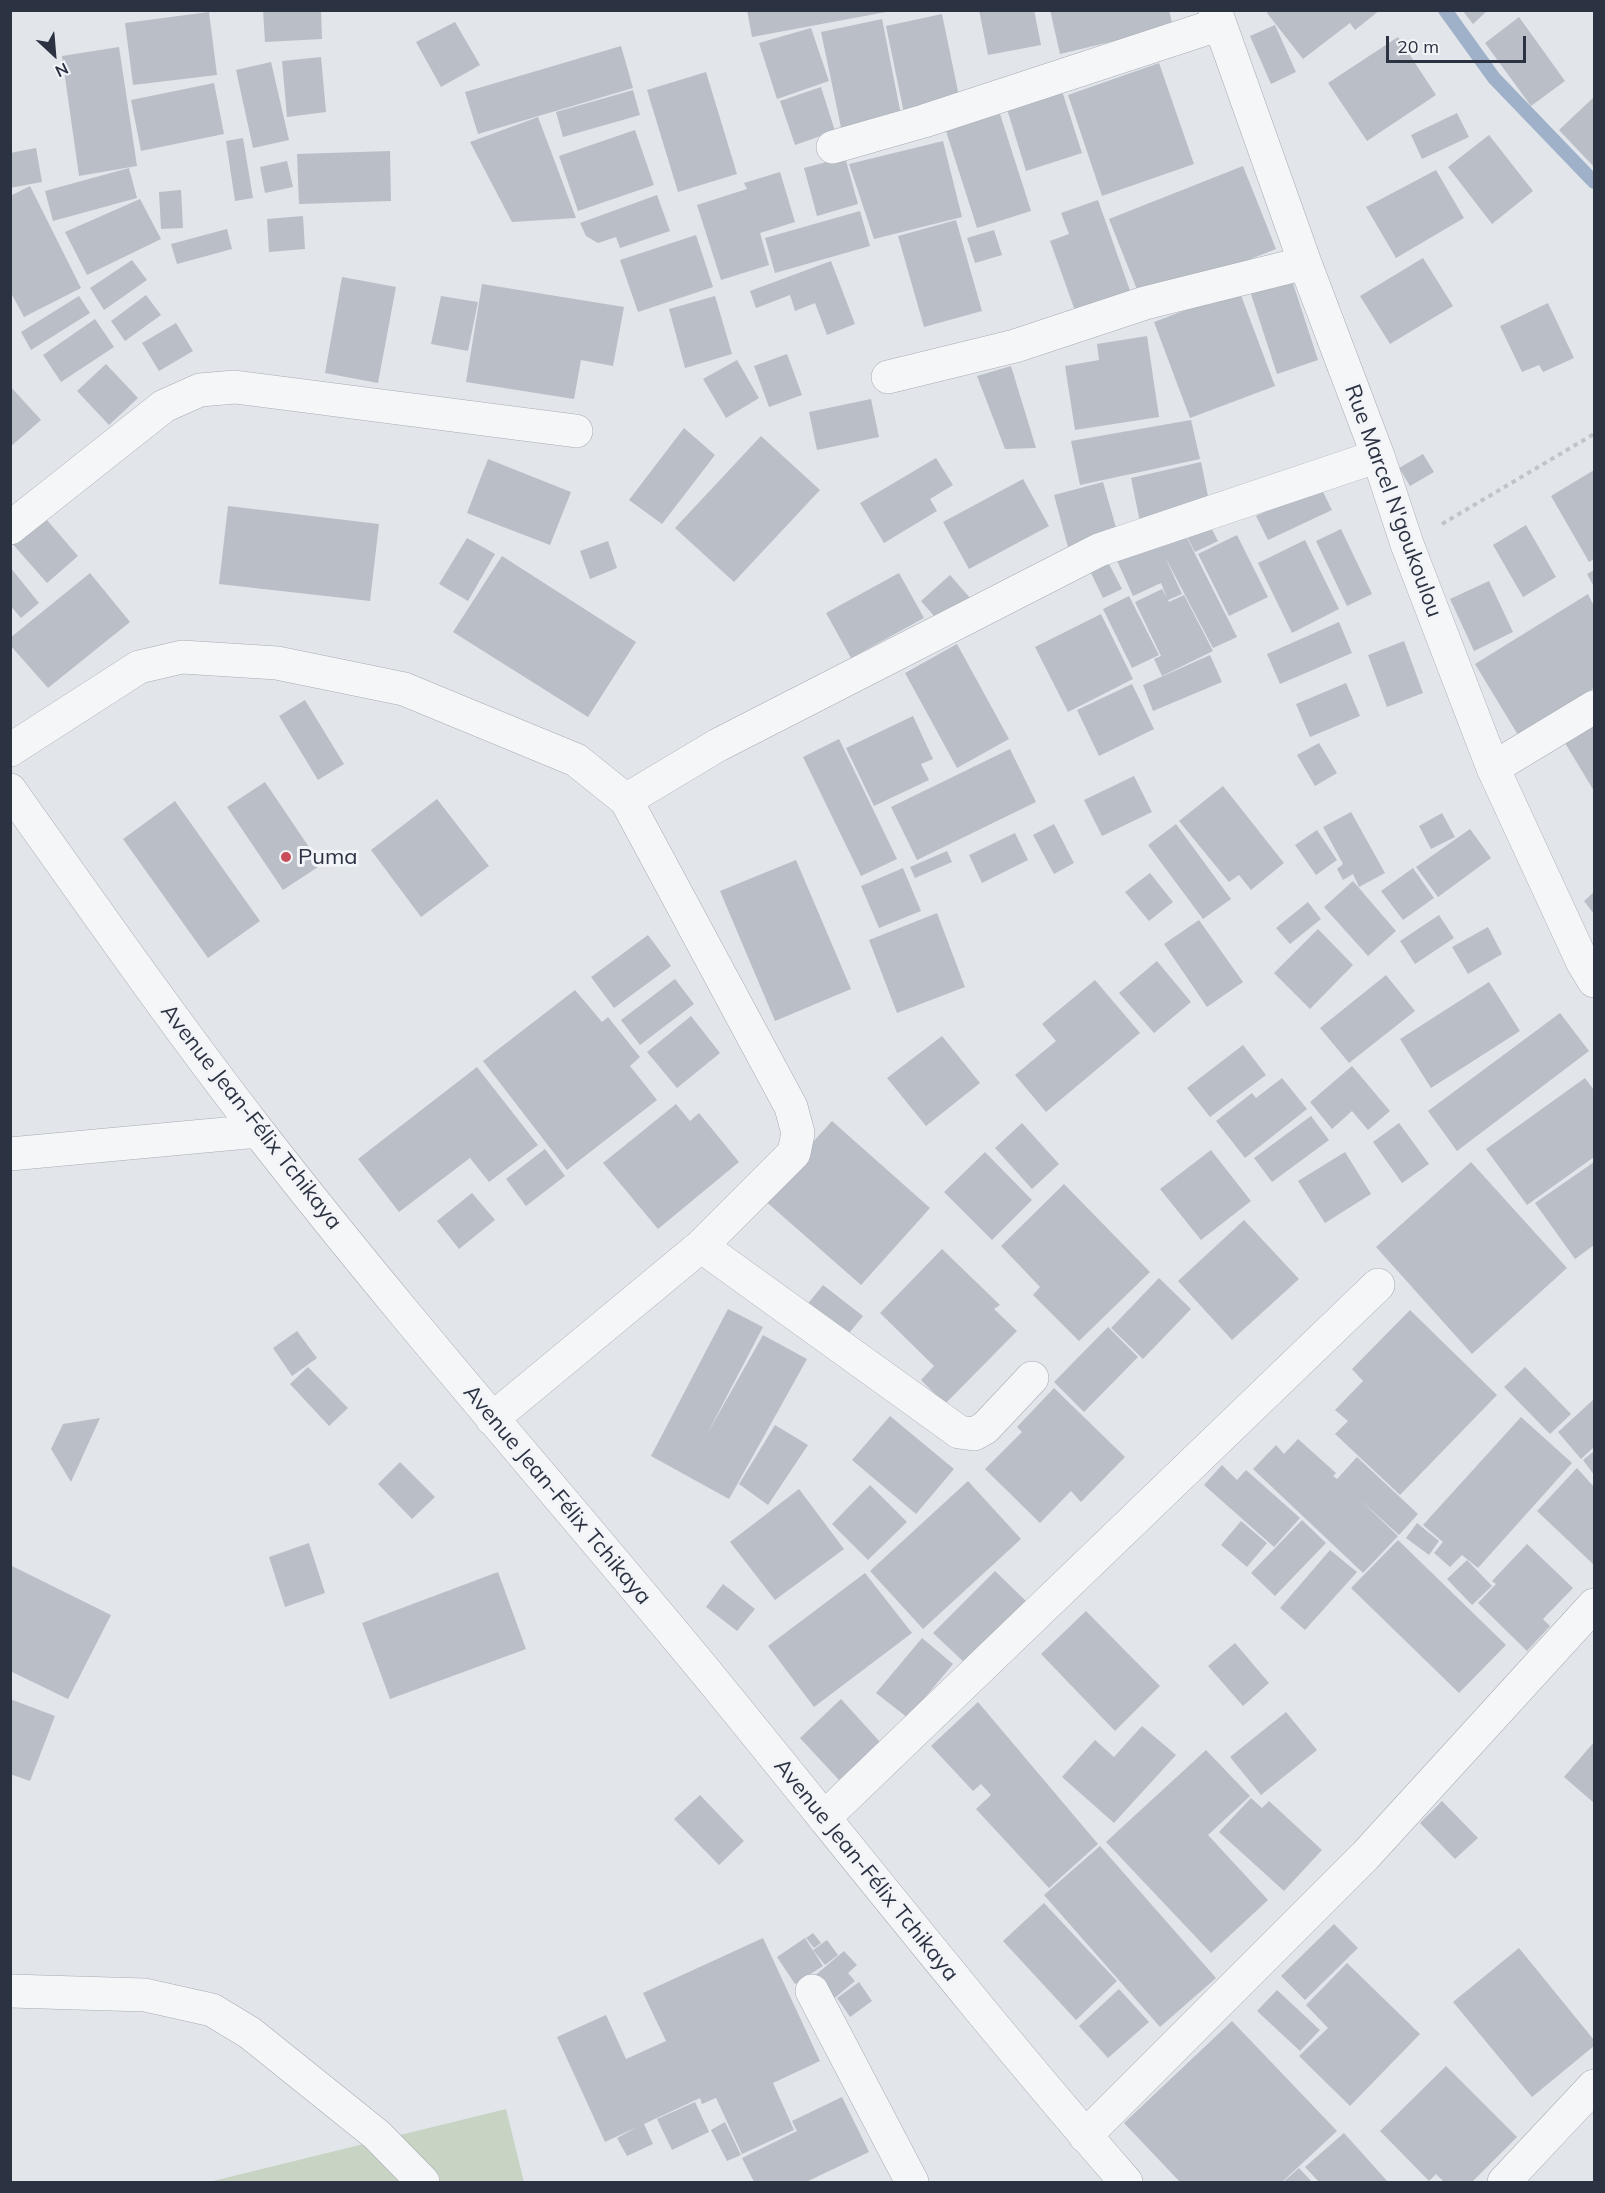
<!DOCTYPE html>
<meta charset="utf-8">
<style>
body{margin:0}
#map{position:relative;width:1605px;height:2193px;overflow:hidden;background:#e2e5ea;font-family:Mulish,sans-serif}
canvas{display:block}
.frame{position:absolute;inset:0;border:12px solid #2b3242;pointer-events:none}
.north{position:absolute;left:24px;top:24px;width:60px;height:60px;-webkit-text-stroke:4px #f2f4f7;paint-order:stroke;rotate:154deg;font-size:16px;font-weight:700;line-height:24px;text-align:center;color:#2b3242}
.north::after{content:'';display:block;margin:auto;width:21px;height:27px;background:#2b3242;clip-path:polygon(50% 0,100% 100%,50% 72%,0 100%)}
.scale{position:absolute;left:1386px;top:36px;width:140px;height:27px;box-sizing:border-box;border:3px solid #2b3242;border-top:0;padding-left:8px;font-size:18px;line-height:21px;white-space:nowrap;color:#2b3242;-webkit-text-stroke:4px #f2f4f7;paint-order:stroke}
</style>
<div id="map">
<canvas width="1605" height="2193"></canvas>
<div class="frame"></div>
<div class="north">N</div>
<div class="scale">20 m</div>
</div>
<script>
const ctx = document.querySelector('canvas').getContext('2d');
ctx.lineJoin = 'round';
function paint(path, color) { ctx.fillStyle = color; ctx.fill(path, 'evenodd'); }
function stroke(path, color, width, dash) { ctx.strokeStyle = color; ctx.lineWidth = width; ctx.lineCap = dash ? 'butt' : 'round'; ctx.setLineDash(dash || []); ctx.stroke(path); }
function write(font, color, halo, rows, align = 'center') {
  ctx.font = font + ' Mulish,sans-serif'; ctx.lineWidth = 6; ctx.setLineDash([]); ctx.textBaseline = 'middle'; ctx.strokeStyle = halo; ctx.fillStyle = color; for (const [text, x, y, turn = 0] of rows) {
    ctx.save(); ctx.translate(x, y); ctx.rotate((+turn || 0) * Math.PI / 180); ctx.textAlign = isNaN(turn) ? turn : align; if (halo) ctx.strokeText(text, 0, 0); ctx.fillText(text, 0, 0); ctx.restore();
  }
}
paint(new Path2D(`
 M 506,2109 L 524,2182 L 209,2182 Z`), '#c7d4c4');
stroke(new Path2D(`
 M 1445,10 L 1494,78 L 1594,182`), '#9fb1c8', 14);
paint(new Path2D(`
 M 263,10 L 321,10 L 322,39 L 265,42 Z
 M 747,10 L 886,10 L 886,12 L 752,37 Z
 M 979,10 L 1034,10 L 1041,45 L 988,55 Z
 M 1050,10 L 1169,10 L 1173,27 L 1060,54 Z
 M 1270,10 L 1380,10 L 1355,30 L 1350,23 L 1303,59 L 1267,13 Z
 M 1462,10 L 1488,10 L 1473,24 Z
 M 209,12 L 217,75 L 133,85 L 125,23 Z
 M 942,14 L 961,106 L 905,118 L 886,26 Z
 M 1519,17 L 1565,81 L 1531,106 L 1485,43 Z
 M 882,19 L 903,125 L 843,137 L 821,32 Z
 M 455,22 L 480,65 L 441,87 L 416,42 Z
 M 1275,25 L 1296,72 L 1271,84 L 1250,36 Z
 M 811,28 L 829,81 L 777,99 L 759,43 Z
 M 1398,37 L 1436,95 L 1367,141 L 1328,83 Z
 M 621,46 L 633,88 L 478,134 L 465,92 Z
 M 119,47 L 137,166 L 79,176 L 62,56 Z
 M 321,57 L 326,112 L 287,117 L 282,61 Z
 M 271,62 L 289,140 L 253,148 L 236,70 Z
 M 1159,63 L 1194,164 L 1102,196 L 1068,95 Z
 M 706,72 L 737,174 L 678,192 L 647,90 Z
 M 214,83 L 224,134 L 141,151 L 131,100 Z
 M 821,87 L 835,131 L 795,145 L 780,101 Z
 M 633,90 L 640,115 L 563,137 L 556,112 Z
 M 1062,91 L 1082,153 L 1026,171 L 1007,109 Z
 M 1594,97 L 1594,167 L 1559,130 Z
 M 1457,113 L 1469,137 L 1422,159 L 1411,135 Z
 M 1000,114 L 1031,211 L 977,228 L 946,131 Z
 M 538,117 L 576,218 L 512,222 L 470,142 Z
 M 635,130 L 654,185 L 578,211 L 559,156 Z
 M 1489,135 L 1533,191 L 1492,224 L 1448,167 Z
 M 243,138 L 253,198 L 235,201 L 226,141 Z
 M 943,141 L 962,217 L 874,239 L 849,164 Z
 M 36,148 L 42,182 L 10,188 L 10,153 Z
 M 390,151 L 391,201 L 299,204 L 297,154 Z
 M 845,157 L 858,204 L 817,216 L 804,168 Z
 M 287,161 L 293,187 L 265,193 L 260,167 Z
 M 1243,166 L 1276,249 L 1142,302 L 1109,219 Z
 M 129,168 L 137,198 L 53,221 L 45,191 Z
 M 1436,170 L 1464,218 L 1396,258 L 1366,207 Z
 M 780,172 L 795,222 L 760,233 L 769,265 L 721,280 L 697,205 L 747,189 L 744,183 Z
 M 30,186 L 81,288 L 24,317 L 10,291 L 10,196 Z
 M 181,190 L 183,228 L 161,229 L 159,192 Z
 M 657,195 L 670,231 L 620,248 L 616,237 L 598,243 L 586,236 L 580,223 Z
 M 140,199 L 161,239 L 87,275 L 65,232 Z
 M 1098,200 L 1133,299 L 1078,319 L 1050,241 L 1069,234 L 1061,213 Z
 M 860,211 L 870,246 L 775,273 L 765,238 Z
 M 303,216 L 305,249 L 269,252 L 267,219 Z
 M 956,220 L 982,311 L 924,327 L 898,236 Z
 M 227,229 L 232,249 L 177,264 L 171,244 Z
 M 994,230 L 1002,255 L 975,263 L 967,238 Z
 M 696,235 L 713,287 L 638,312 L 620,260 Z
 M 1423,258 L 1453,306 L 1390,344 L 1360,296 Z
 M 132,260 L 147,280 L 104,310 L 90,288 Z
 M 831,261 L 855,324 L 827,335 L 815,303 L 795,311 L 790,295 L 756,308 L 750,291 Z
 M 1290,274 L 1318,360 L 1277,374 L 1249,288 Z
 M 342,277 L 396,287 L 378,383 L 325,373 Z
 M 482,284 L 624,307 L 613,366 L 581,360 L 574,399 L 466,382 Z
 M 1239,290 L 1275,386 L 1190,418 L 1154,322 Z
 M 146,295 L 161,315 L 125,341 L 111,321 Z
 M 79,296 L 90,313 L 31,350 L 21,332 Z
 M 441,296 L 478,302 L 468,351 L 431,344 Z
 M 715,296 L 732,354 L 685,368 L 669,309 Z
 M 1548,303 L 1574,358 L 1543,372 L 1539,365 L 1522,372 L 1500,326 Z
 M 95,319 L 114,347 L 61,382 L 43,355 Z
 M 176,323 L 193,351 L 159,371 L 142,343 Z
 M 1147,336 L 1159,417 L 1075,430 L 1065,366 L 1099,360 L 1097,344 Z
 M 787,354 L 802,395 L 769,407 L 754,366 Z
 M 737,360 L 759,398 L 726,418 L 703,379 Z
 M 106,364 L 138,398 L 109,425 L 77,391 Z
 M 1011,366 L 1036,448 L 1005,449 L 977,376 Z
 M 10,386 L 41,420 L 10,447 Z
 M 871,399 L 879,437 L 817,450 L 809,412 Z
 M 1191,420 L 1200,459 L 1080,485 L 1071,441 Z
 M 684,428 L 715,455 L 662,524 L 629,500 Z
 M 761,436 L 820,490 L 734,582 L 675,528 Z
 M 1423,454 L 1434,472 L 1410,486 L 1399,468 Z
 M 936,458 L 953,485 L 930,499 L 937,511 L 884,543 L 860,503 Z
 M 488,459 L 571,492 L 550,545 L 467,513 Z
 M 1201,462 L 1211,511 L 1141,527 L 1131,478 Z
 M 1594,470 L 1594,559 L 1589,562 L 1551,496 Z
 M 1023,479 L 1049,526 L 969,569 L 943,522 Z
 M 1103,482 L 1119,538 L 1069,551 L 1054,495 Z
 M 1320,486 L 1332,510 L 1268,540 L 1256,516 Z
 M 228,506 L 379,524 L 370,601 L 219,584 Z
 M 40,512 L 78,556 L 47,583 L 10,541 Z
 M 1207,520 L 1218,541 L 1195,552 L 1184,531 Z
 M 1526,525 L 1556,577 L 1523,597 L 1493,545 Z
 M 1341,529 L 1372,594 L 1347,606 L 1316,541 Z
 M 1184,532 L 1237,637 L 1213,648 L 1165,557 L 1182,594 L 1168,600 L 1169,602 L 1184,595 L 1213,651 L 1162,676 L 1154,659 L 1161,656 L 1135,602 L 1162,589 L 1167,598 L 1161,583 L 1133,596 L 1114,554 Z
 M 1237,535 L 1268,597 L 1229,616 L 1198,554 Z
 M 467,538 L 495,554 L 468,601 L 439,584 Z
 M 1305,540 L 1339,609 L 1292,633 L 1258,563 Z
 M 608,541 L 617,568 L 590,579 L 580,551 Z
 M 502,556 L 636,642 L 588,717 L 453,632 Z
 M 1108,562 L 1122,589 L 1103,598 L 1090,571 Z
 M 10,567 L 39,603 L 21,618 L 10,605 Z
 M 1594,570 L 1594,587 L 1587,574 Z
 M 90,573 L 130,622 L 48,688 L 10,645 L 10,638 Z
 M 899,573 L 924,618 L 851,658 L 826,613 Z
 M 950,575 L 971,599 L 941,624 L 921,601 Z
 M 1489,581 L 1513,632 L 1474,651 L 1450,599 Z
 M 1588,594 L 1594,606 L 1594,688 L 1518,735 L 1475,664 Z
 M 1129,596 L 1159,655 L 1132,668 L 1103,609 Z
 M 1101,614 L 1133,679 L 1068,712 L 1035,647 Z
 M 1339,622 L 1352,653 L 1280,684 L 1267,654 Z
 M 1404,641 L 1423,693 L 1387,707 L 1368,655 Z
 M 957,644 L 1009,739 L 957,768 L 905,673 Z
 M 1210,655 L 1222,682 L 1153,711 L 1143,685 Z
 M 1346,683 L 1360,716 L 1310,737 L 1296,704 Z
 M 1132,684 L 1154,729 L 1099,756 L 1077,710 Z
 M 305,700 L 344,764 L 318,780 L 279,716 Z
 M 913,716 L 933,759 L 921,764 L 929,780 L 874,806 L 846,748 Z
 M 1594,724 L 1594,791 L 1565,743 Z
 M 839,739 L 897,859 L 861,876 L 803,757 Z
 M 1319,743 L 1337,773 L 1315,786 L 1297,755 Z
 M 1010,749 L 1036,802 L 917,860 L 891,807 Z
 M 1134,776 L 1152,812 L 1102,836 L 1084,800 Z
 M 265,782 L 321,865 L 283,890 L 227,807 Z
 M 1223,786 L 1284,863 L 1251,890 L 1239,875 L 1229,882 L 1179,821 Z
 M 437,799 L 489,866 L 421,917 L 371,850 Z
 M 175,801 L 260,921 L 208,958 L 123,839 Z
 M 1351,812 L 1385,873 L 1359,887 L 1353,874 L 1343,880 L 1337,869 L 1343,864 L 1323,827 Z
 M 1442,813 L 1455,837 L 1431,849 L 1419,826 Z
 M 1054,824 L 1074,863 L 1054,874 L 1033,835 Z
 M 1176,824 L 1231,899 L 1203,919 L 1148,845 Z
 M 1470,829 L 1491,858 L 1438,897 L 1416,867 Z
 M 1317,830 L 1337,860 L 1316,875 L 1295,845 Z
 M 1015,833 L 1028,860 L 982,883 L 969,855 Z
 M 947,851 L 952,862 L 915,878 L 910,867 Z
 M 796,860 L 851,989 L 775,1021 L 720,891 Z
 M 903,868 L 921,911 L 879,928 L 861,886 Z
 M 1413,868 L 1434,898 L 1403,920 L 1381,891 Z
 M 1150,873 L 1173,902 L 1149,921 L 1125,892 Z
 M 1353,881 L 1396,931 L 1368,956 L 1324,907 Z
 M 1594,892 L 1594,914 L 1584,901 Z
 M 1308,902 L 1321,919 L 1290,944 L 1276,928 Z
 M 937,913 L 965,987 L 897,1013 L 869,940 Z
 M 1439,915 L 1454,938 L 1415,964 L 1400,941 Z
 M 1199,920 L 1243,982 L 1207,1007 L 1164,944 Z
 M 1488,927 L 1502,954 L 1468,974 L 1452,947 Z
 M 1318,929 L 1353,965 L 1310,1009 L 1274,973 Z
 M 648,935 L 671,966 L 614,1008 L 591,977 Z
 M 1157,961 L 1191,1002 L 1154,1033 L 1119,993 Z
 M 1386,975 L 1415,1011 L 1349,1063 L 1320,1028 Z
 M 675,979 L 694,1004 L 640,1045 L 621,1020 Z
 M 1095,980 L 1140,1033 L 1046,1112 L 1015,1075 L 1056,1041 L 1042,1024 Z
 M 1489,982 L 1520,1031 L 1431,1088 L 1400,1039 Z
 M 575,990 L 602,1022 L 608,1017 L 640,1057 L 630,1066 L 657,1100 L 567,1170 L 483,1061 Z
 M 1560,1013 L 1589,1051 L 1457,1151 L 1428,1111 Z
 M 691,1016 L 720,1053 L 677,1088 L 647,1052 Z
 M 942,1036 L 980,1083 L 926,1126 L 887,1078 Z
 M 1243,1045 L 1266,1075 L 1210,1117 L 1187,1088 Z
 M 1352,1066 L 1390,1111 L 1368,1130 L 1352,1111 L 1332,1129 L 1310,1102 Z
 M 477,1067 L 538,1145 L 489,1182 L 470,1158 L 399,1212 L 358,1159 Z
 M 1282,1078 L 1307,1109 L 1245,1158 L 1216,1121 L 1252,1093 L 1256,1098 Z
 M 1585,1078 L 1594,1090 L 1594,1157 L 1527,1205 L 1486,1149 Z
 M 676,1104 L 690,1121 L 699,1113 L 739,1162 L 658,1229 L 603,1163 Z
 M 1311,1116 L 1329,1140 L 1272,1182 L 1254,1158 Z
 M 832,1121 L 930,1208 L 861,1285 L 762,1198 Z
 M 1022,1123 L 1059,1164 L 1032,1189 L 995,1148 Z
 M 1399,1123 L 1429,1164 L 1402,1183 L 1373,1142 Z
 M 545,1149 L 565,1176 L 526,1206 L 506,1179 Z
 M 1211,1150 L 1251,1201 L 1201,1240 L 1160,1189 Z
 M 985,1152 L 1032,1200 L 992,1240 L 944,1192 Z
 M 1345,1152 L 1371,1194 L 1325,1223 L 1298,1181 Z
 M 1471,1162 L 1567,1268 L 1472,1354 L 1376,1247 Z
 M 1594,1162 L 1594,1245 L 1575,1259 L 1535,1203 Z
 M 1064,1184 L 1150,1272 L 1079,1341 L 1033,1295 L 1040,1287 L 1001,1246 Z
 M 472,1193 L 495,1220 L 459,1249 L 437,1221 Z
 M 1244,1220 L 1299,1279 L 1232,1340 L 1178,1281 Z
 M 942,1249 L 1000,1305 L 994,1309 L 1017,1331 L 945,1404 L 921,1380 L 934,1366 L 880,1313 Z
 M 1159,1278 L 1191,1309 L 1143,1359 L 1111,1328 Z
 M 823,1285 L 863,1316 L 846,1337 L 806,1306 Z
 M 728,1309 L 763,1327 L 706,1436 L 763,1335 L 807,1359 L 729,1499 L 651,1456 Z
 M 1410,1310 L 1497,1395 L 1400,1495 L 1335,1434 L 1348,1421 L 1335,1410 L 1363,1381 L 1352,1369 Z
 M 1108,1327 L 1138,1357 L 1084,1412 L 1054,1382 Z
 M 297,1331 L 317,1358 L 292,1376 L 273,1348 Z
 M 308,1367 L 348,1408 L 329,1426 L 290,1384 Z
 M 1525,1367 L 1571,1414 L 1550,1434 L 1504,1387 Z
 M 1054,1388 L 1125,1457 L 1081,1502 L 1071,1491 L 1040,1523 L 985,1469 L 1022,1432 L 1017,1427 Z
 M 1594,1399 L 1594,1447 L 1581,1459 L 1558,1432 Z
 M 890,1416 L 954,1469 L 916,1514 L 852,1460 Z
 M 1521,1417 L 1572,1463 L 1478,1568 L 1462,1555 L 1450,1567 L 1434,1553 L 1443,1542 L 1423,1525 Z
 M 100,1418 L 71,1482 L 51,1449 L 63,1424 Z
 M 775,1425 L 808,1445 L 768,1505 L 739,1484 Z
 M 1298,1439 L 1336,1473 L 1333,1476 L 1337,1479 L 1357,1457 L 1418,1514 L 1399,1535 L 1358,1498 L 1398,1536 L 1363,1573 L 1253,1469 L 1276,1445 L 1284,1454 Z
 M 1594,1451 L 1594,1475 L 1583,1460 Z
 M 400,1462 L 435,1497 L 412,1519 L 378,1484 Z
 M 1222,1465 L 1237,1480 L 1246,1470 L 1300,1518 L 1274,1547 L 1204,1485 Z
 M 1577,1468 L 1594,1487 L 1594,1565 L 1537,1511 Z
 M 968,1481 L 1021,1539 L 923,1629 L 870,1571 Z
 M 870,1485 L 907,1522 L 868,1560 L 832,1524 Z
 M 799,1489 L 844,1549 L 775,1600 L 730,1542 Z
 M 1302,1520 L 1326,1543 L 1275,1596 L 1251,1573 Z
 M 1241,1521 L 1267,1543 L 1247,1567 L 1221,1545 Z
 M 1417,1523 L 1439,1541 L 1429,1555 L 1406,1538 Z
 M 1398,1540 L 1506,1645 L 1459,1693 L 1351,1588 Z
 M 309,1543 L 325,1593 L 285,1607 L 269,1557 Z
 M 1527,1544 L 1573,1588 L 1543,1619 L 1550,1626 L 1527,1651 L 1478,1603 L 1496,1584 L 1492,1581 Z
 M 1330,1550 L 1357,1572 L 1305,1630 L 1280,1608 Z
 M 1467,1560 L 1492,1586 L 1472,1605 L 1447,1579 Z
 M 10,1565 L 111,1615 L 68,1699 L 10,1671 Z
 M 995,1571 L 1027,1602 L 966,1664 L 933,1633 Z
 M 498,1572 L 526,1649 L 390,1699 L 362,1623 Z
 M 865,1573 L 912,1633 L 814,1707 L 768,1646 Z
 M 723,1584 L 755,1609 L 737,1631 L 706,1607 Z
 M 1086,1611 L 1160,1686 L 1115,1731 L 1041,1654 Z
 M 922,1638 L 953,1664 L 908,1718 L 876,1693 Z
 M 1235,1643 L 1269,1683 L 1243,1706 L 1208,1666 Z
 M 10,1699 L 55,1716 L 30,1781 L 10,1774 Z
 M 841,1699 L 880,1742 L 839,1780 L 800,1738 Z
 M 978,1702 L 1098,1844 L 1049,1888 L 976,1809 L 991,1795 L 981,1784 L 973,1791 L 931,1746 Z
 M 1286,1712 L 1317,1750 L 1261,1795 L 1230,1757 Z
 M 1142,1726 L 1176,1755 L 1114,1823 L 1062,1777 L 1095,1740 L 1114,1757 Z
 M 1594,1742 L 1594,1803 L 1564,1777 Z
 M 1206,1750 L 1250,1796 L 1208,1835 L 1268,1900 L 1211,1953 L 1106,1842 Z
 M 700,1795 L 744,1841 L 719,1865 L 674,1819 Z
 M 1251,1798 L 1262,1808 L 1269,1801 L 1322,1850 L 1284,1891 L 1219,1832 Z
 M 1442,1801 L 1478,1838 L 1455,1859 L 1420,1823 Z
 M 1100,1846 L 1216,1978 L 1160,2027 L 1044,1895 Z
 M 1044,1903 L 1117,1981 L 1076,2020 L 1003,1941 Z
 M 1334,1924 L 1358,1948 L 1305,2000 L 1281,1976 Z
 M 813,1933 L 821,1943 L 814,1948 L 806,1938 Z
 M 763,1938 L 820,2061 L 773,2083 L 794,2130 L 742,2154 L 716,2098 L 702,2104 L 700,2098 L 644,2124 L 653,2144 L 627,2156 L 617,2138 L 637,2127 L 605,2142 L 557,2037 L 606,2015 L 626,2059 L 666,2041 L 643,1993 Z
 M 805,1938 L 823,1966 L 795,1984 L 777,1957 Z
 M 827,1940 L 838,1955 L 825,1965 L 813,1950 Z
 M 1519,1948 L 1594,2040 L 1594,2046 L 1532,2097 L 1453,2002 Z
 M 844,1951 L 857,1965 L 848,1973 L 855,1981 L 831,2001 L 812,1978 Z
 M 1347,1963 L 1420,2034 L 1350,2106 L 1299,2056 L 1328,2028 L 1306,2005 Z
 M 859,1982 L 872,2001 L 850,2017 L 837,1998 Z
 M 1119,1989 L 1149,2022 L 1108,2058 L 1079,2026 Z
 M 1277,1990 L 1320,2030 L 1300,2051 L 1257,2011 Z
 M 1232,2021 L 1337,2131 L 1282,2182 L 1180,2182 L 1124,2123 Z
 M 1446,2066 L 1517,2137 L 1472,2182 L 1444,2182 L 1436,2174 L 1429,2181 L 1380,2131 Z
 M 842,2097 L 869,2152 L 806,2182 L 754,2182 L 742,2158 L 797,2131 L 792,2121 Z
 M 695,2102 L 709,2132 L 672,2150 L 657,2119 Z
 M 725,2122 L 741,2155 L 727,2161 L 711,2130 Z
 M 1344,2133 L 1388,2182 L 1319,2182 L 1305,2167 Z
 M 1299,2168 L 1312,2182 L 1283,2182 Z`), '#babec7');
const minor = new Path2D(`
 M 1215,10 L 1305,263 L 1378,456 L 1407,544 L 1493,768 L 1583,963 L 1594,981
 M 833,147 L 924,121 L 1220,24
 M 888,377 L 1015,346 L 1145,303 L 1305,263
 M 10,528 L 164,406 L 200,390 L 235,387 L 576,431
 M 10,750 L 139,667 L 182,657 L 277,663 L 404,689 L 576,760 L 626,800 L 791,1107 L 798,1133 L 794,1153 L 701,1246 L 492,1419
 M 1493,768 L 1594,707
 M 10,790 C 91,904 172,1020 258,1131 C 403,1318 560,1495 710,1677 C 848,1846 983,2018 1126,2182
 M 626,800 L 718,745 L 1099,550 L 1378,456
 M 10,1154 L 258,1131
 M 701,1246 L 959,1432 L 974,1434 L 985,1428 L 1032,1378
 M 824,1818 L 1378,1285
 M 10,1991 L 145,1995 L 212,2010 L 250,2033 L 377,2135 L 423,2182
 M 812,1991 L 912,2182
 M 1085,2136 L 1365,1856 L 1594,1605
 M 1504,2182 L 1594,2086`);
stroke(minor, '#a7acb4', 34);
stroke(new Path2D(`
 M 1442,524 L 1594,434`), '#c0c3c9', 4, [4.5, 4.5]);
stroke(minor, '#f5f6f8', 33);
for (const [x, y, r, color] of [
 [286,857,6,"#c94d5a"]
]) { const dot = new Path2D(); dot.arc(x, y, r, 0, 2 * Math.PI); ctx.fillStyle = color; ctx.fill(dot); stroke(dot, '#f2f4f7', 2); }
write('22px', '#2b3242', '#f2f4f7', [
 ["Rue Marcel N'goukoulou",1393,501,70],
 ["Avenue Jean-Félix Tchikaya",251,1117,52],
 ["Avenue Jean-Félix Tchikaya",557,1495,50],
 ["Avenue Jean-Félix Tchikaya",866,1870,51]
]);
write('22px', '#2b3242', '#f2f4f7', [
 ["Puma",298,857]
], 'left');
</script>
